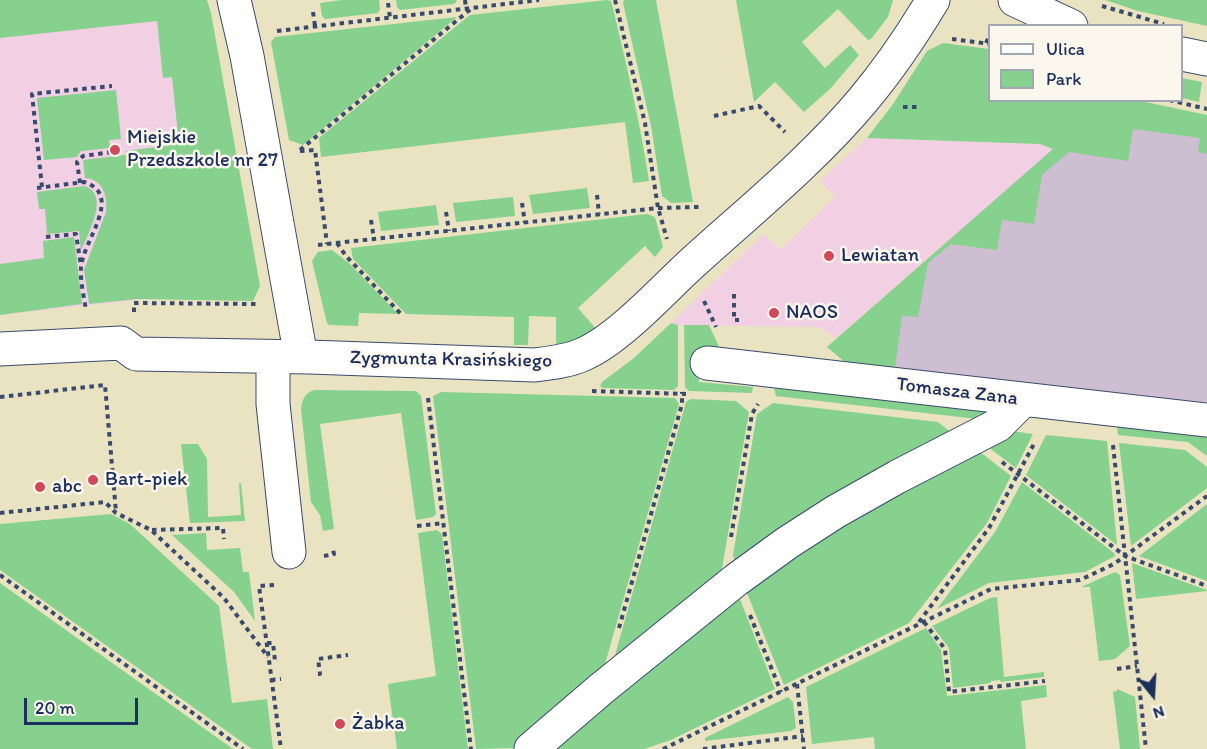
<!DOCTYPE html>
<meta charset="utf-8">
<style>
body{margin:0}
#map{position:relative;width:1207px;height:749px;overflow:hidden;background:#eae3c1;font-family:Itim,sans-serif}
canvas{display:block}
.legend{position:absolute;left:988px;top:24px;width:195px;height:78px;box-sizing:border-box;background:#fbf7ec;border:2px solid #a1a7b3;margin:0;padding:8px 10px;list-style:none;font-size:18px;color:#1b2f5e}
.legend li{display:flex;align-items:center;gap:12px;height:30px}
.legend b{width:30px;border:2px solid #a1a7b3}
.north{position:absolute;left:1123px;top:665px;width:60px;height:60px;-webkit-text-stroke:4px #fbf7ec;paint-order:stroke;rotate:162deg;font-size:16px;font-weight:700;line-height:24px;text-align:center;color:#1b2f5e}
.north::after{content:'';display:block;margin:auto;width:21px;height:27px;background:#1b2f5e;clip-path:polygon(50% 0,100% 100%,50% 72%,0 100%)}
.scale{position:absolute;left:24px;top:698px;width:114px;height:27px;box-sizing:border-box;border:3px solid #1b2f5e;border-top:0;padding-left:8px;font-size:18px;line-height:21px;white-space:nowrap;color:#1b2f5e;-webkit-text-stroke:4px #fbf7ec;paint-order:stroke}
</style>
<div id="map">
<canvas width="1207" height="749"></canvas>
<ul class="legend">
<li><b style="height:8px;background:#fff"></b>Ulica</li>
<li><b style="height:16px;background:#86d18e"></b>Park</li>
</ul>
<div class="north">N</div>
<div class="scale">20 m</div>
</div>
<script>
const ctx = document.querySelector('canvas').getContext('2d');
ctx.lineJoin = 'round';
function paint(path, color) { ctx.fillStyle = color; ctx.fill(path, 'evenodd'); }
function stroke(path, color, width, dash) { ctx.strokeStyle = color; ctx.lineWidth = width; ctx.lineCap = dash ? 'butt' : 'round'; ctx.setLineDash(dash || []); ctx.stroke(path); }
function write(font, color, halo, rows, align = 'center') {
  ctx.font = font + ' Itim,sans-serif'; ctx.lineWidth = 5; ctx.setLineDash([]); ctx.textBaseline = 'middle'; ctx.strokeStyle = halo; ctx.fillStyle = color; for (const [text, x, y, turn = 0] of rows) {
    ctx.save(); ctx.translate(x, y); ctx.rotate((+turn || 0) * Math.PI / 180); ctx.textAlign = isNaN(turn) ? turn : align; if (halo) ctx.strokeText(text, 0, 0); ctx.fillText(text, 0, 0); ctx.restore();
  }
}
paint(new Path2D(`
 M 0,0 L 203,0 L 256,287 L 0,315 Z
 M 867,138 L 1040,144 L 1053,149 L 836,338 L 819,327 L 673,325 L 671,323 L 764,234 L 780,250 L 835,197 L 820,181 Z`), '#f1d0e3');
paint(new Path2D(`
 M 1095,121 L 1207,136 L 1207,402 L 1194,403 L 845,362 L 827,347 L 1053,149 Z`), '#cebed1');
paint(new Path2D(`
 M 0,0 L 207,0 L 211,13 L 260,286 L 253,301 L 137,299 L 89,304 L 84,270 L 106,212 C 108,197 103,179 85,178 L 83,160 L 126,155 L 126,151 L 179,144 L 172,77 L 163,78 L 157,21 L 0,38 Z
 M 342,0 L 379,0 L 380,9 L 378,13 L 325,19 L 322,16 L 320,3 Z
 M 396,0 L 456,0 L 457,1 L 454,4 L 400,10 L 397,7 Z
 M 607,0 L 611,1 L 612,4 C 626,63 640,121 649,181 L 633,183 L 625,122 L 321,157 L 319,138 L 470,15 Z
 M 624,0 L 656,0 L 693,202 L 671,203 L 662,196 L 651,126 L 623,3 Z
 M 736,0 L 893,0 L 888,17 L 871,39 L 868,40 L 838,9 L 802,42 L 825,68 L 850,45 L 859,55 L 830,89 L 804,112 L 775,82 L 754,102 Z
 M 1105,0 L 1207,0 L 1207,26 L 1138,11 Z
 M 457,17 L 303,145 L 289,140 L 271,42 L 275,37 Z
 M 943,43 L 989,49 L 990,100 L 1141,101 L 1207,115 L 1207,154 L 1198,152 L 1200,138 L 1133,129 L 1128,161 L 1069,152 L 1042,175 L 1034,224 L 1002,220 L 997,250 L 951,244 L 928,263 L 918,317 L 902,316 L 895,368 L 845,362 L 827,347 L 1053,149 L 1040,144 L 867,138 L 893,104 L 927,51 Z
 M 1182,78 L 1202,82 L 1199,102 L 1182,98 Z
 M 116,90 L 121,139 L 109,140 L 110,148 L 81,151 L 77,157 L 44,160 L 37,98 Z
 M 84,186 C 111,194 88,234 81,251 L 79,231 L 47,234 L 45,209 L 39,209 L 37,192 Z
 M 587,188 L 590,208 L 533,214 L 529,195 Z
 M 513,197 L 515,216 L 456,222 L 453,203 Z
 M 436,205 L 439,225 L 381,231 L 378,212 Z
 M 647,214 L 655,217 L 663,247 L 655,257 L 645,246 L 578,308 L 596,329 L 571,343 L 556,344 L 556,317 L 529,316 L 528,345 L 514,345 L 514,317 L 406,314 L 353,259 L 351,248 Z
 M 74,237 L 82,304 L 0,315 L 0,264 L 44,258 L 43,241 Z
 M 332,250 L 349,263 L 398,314 L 359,313 L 358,326 L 329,325 L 327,323 L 312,261 L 318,252 Z
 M 671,323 L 678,325 L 678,386 L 674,390 L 603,388 L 600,386 L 602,382 L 634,358 Z
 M 684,325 L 709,325 L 721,351 L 702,350 L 699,382 L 753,387 L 752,393 L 689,391 L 685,387 Z
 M 774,388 L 1000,413 L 986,420 L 776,396 Z
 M 315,390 L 416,391 L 421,396 L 436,514 L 433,517 L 416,520 L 401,413 L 320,424 L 334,529 L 323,531 L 320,515 L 311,502 L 301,409 C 302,400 305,392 315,390 Z
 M 441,392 L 675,398 L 679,404 L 601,678 L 517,748 L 476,749 L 433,396 Z
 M 691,399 L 736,401 L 749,412 L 720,580 L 614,659 L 686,402 Z
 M 773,403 L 938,422 L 952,433 L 736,566 L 733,555 L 757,414 Z
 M 1117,426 L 1207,433 L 1207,456 L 1188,442 L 1118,435 Z
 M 1012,431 L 1033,434 L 1016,468 L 988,447 Z
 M 1046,435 L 1107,441 L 1117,545 L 1026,475 Z
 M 1119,443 L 1185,450 L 1207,467 L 1207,488 L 1131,546 Z
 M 181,444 L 198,444 L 207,459 L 208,517 L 241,515 L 239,483 L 241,483 L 245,521 L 190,523 Z
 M 980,452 L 1011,476 L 987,523 L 909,623 L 784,685 L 745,588 L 802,546 Z
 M 1022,482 L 1114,553 L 1115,556 L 1085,572 L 989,583 L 937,609 L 995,532 Z
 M 1207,504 L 1207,581 L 1139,556 Z
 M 111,514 L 130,524 L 219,606 L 232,703 L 267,699 L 273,749 L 252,749 L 0,570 L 0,524 Z
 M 437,530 L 442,534 L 468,749 L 397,749 L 388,684 L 436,676 L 418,533 Z
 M 206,533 L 207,550 L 240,548 L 243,572 L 249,572 L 255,621 L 234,592 L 172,535 Z
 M 1132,563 L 1207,590 L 1207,591 L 1136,599 Z
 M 1115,572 L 1120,575 L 1130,646 L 1115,659 L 1099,661 L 1090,587 L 1081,587 Z
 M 0,583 L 233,749 L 0,749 Z
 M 738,594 L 775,689 L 671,740 L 644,749 L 548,749 Z
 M 997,597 L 1004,677 L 1044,672 L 1044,677 L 1001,682 L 1000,680 L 991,681 L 991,683 L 953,688 L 949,648 L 932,626 L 990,598 Z
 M 926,628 L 941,650 L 947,696 L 1046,685 L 1047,697 L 1021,701 L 1026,749 L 875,749 L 874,737 L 812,744 L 806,687 Z
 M 1117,689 L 1135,697 L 1140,749 L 1120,749 L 1113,692 L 1117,691 Z
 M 788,697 L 793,702 L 796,728 L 791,731 L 705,741 L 705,738 Z`), '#86d18e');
const minor = new Path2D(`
 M 234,0 L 247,56 L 301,357
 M 1015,0 L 1071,26
 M 1182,54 L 1207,59
 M 0,349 L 121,343 L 136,354 L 309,357 L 535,365 C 551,363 569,361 584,354 C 618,339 660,293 688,267 C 746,214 813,160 863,100 C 889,69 912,35 933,0
 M 273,357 L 273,404 L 289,552
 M 707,363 L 1207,420
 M 531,749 L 601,689 L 736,580 L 787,543 L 835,512 L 897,477 L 998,425 L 1023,400`);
stroke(minor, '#3a4a6d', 35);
stroke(new Path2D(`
 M 465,0 L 466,9
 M 615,0 L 645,123 L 658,208 L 667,239
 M 388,3 L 390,18
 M 1102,6 L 1164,24
 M 313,12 L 315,26
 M 277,31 L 539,0
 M 952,39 L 990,44
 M 986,43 L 990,35
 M 1169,100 L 1207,109
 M 903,107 L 917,107
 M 714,116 L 759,106 L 785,132
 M 300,150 L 472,8
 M 300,151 L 315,150 L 327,244
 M 80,183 L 77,162 L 83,156 L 119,151
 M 42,187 L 32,94 L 112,86
 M 37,188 L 84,182 C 125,195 82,242 81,268 C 80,281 84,297 86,310
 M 597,195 L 599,214
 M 522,203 L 525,223
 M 446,212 L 449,231
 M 371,220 L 374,239
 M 46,237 L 76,234 L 81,266
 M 337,243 L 346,256 L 401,314
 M 318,245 L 658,208 L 699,207
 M 734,294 L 734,320 L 739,320
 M 704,301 L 716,327
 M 134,312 L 134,303 L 256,304
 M 592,391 L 686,394
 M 0,397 L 105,385 L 116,512
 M 428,398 L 471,749
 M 1113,445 L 1146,749
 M 1002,462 L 1125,556 L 1207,586
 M 0,513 L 105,502 L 116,513 L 151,530 L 224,598 L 268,657
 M 417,526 L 443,523
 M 152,530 L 223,528 L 224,539
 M 731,537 L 752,414 L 758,404
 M 324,556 L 334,554 L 333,550
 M 0,575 L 243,749
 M 274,585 L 259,586 L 281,749
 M 750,615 L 781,692
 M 919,622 L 989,528 L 1035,442
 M 924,622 L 945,649 L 949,692 L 1045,681
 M 619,628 L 682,404 L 682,392
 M 267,643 L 273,643 L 275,661 L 278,661
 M 1117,669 L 1137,666
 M 318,674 L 320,674 L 318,659 L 348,655
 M 271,680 L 281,679
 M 797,684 L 804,749
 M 663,749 L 991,589 L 1080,580 L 1114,564 L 1207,496
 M 703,749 L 803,736`), '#3a4a6d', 4, [4.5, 4.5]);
stroke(minor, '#fff', 33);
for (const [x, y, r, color] of [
 [115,150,6,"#d1495b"],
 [829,256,6,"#d1495b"],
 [774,313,6,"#d1495b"],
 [93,480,6,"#d1495b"],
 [40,487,6,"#d1495b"],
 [340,724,6,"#d1495b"]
]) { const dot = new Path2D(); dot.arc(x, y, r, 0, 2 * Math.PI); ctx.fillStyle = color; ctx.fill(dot); stroke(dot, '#fbf7ec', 2); }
write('20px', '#1b2f5e', '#fbf7ec', [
 ["Miejskie",127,138],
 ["Przedszkole nr 27",127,161],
 ["Lewiatan",841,256],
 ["NAOS",786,313],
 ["Bart-piek",105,480],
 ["abc",52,487],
 ["Żabka",352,724]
], 'left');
write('20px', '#1b2f5e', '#fbf7ec', [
 ["Zygmunta Krasińskiego",451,360,1],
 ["Tomasza Zana",957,392,7]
]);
</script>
